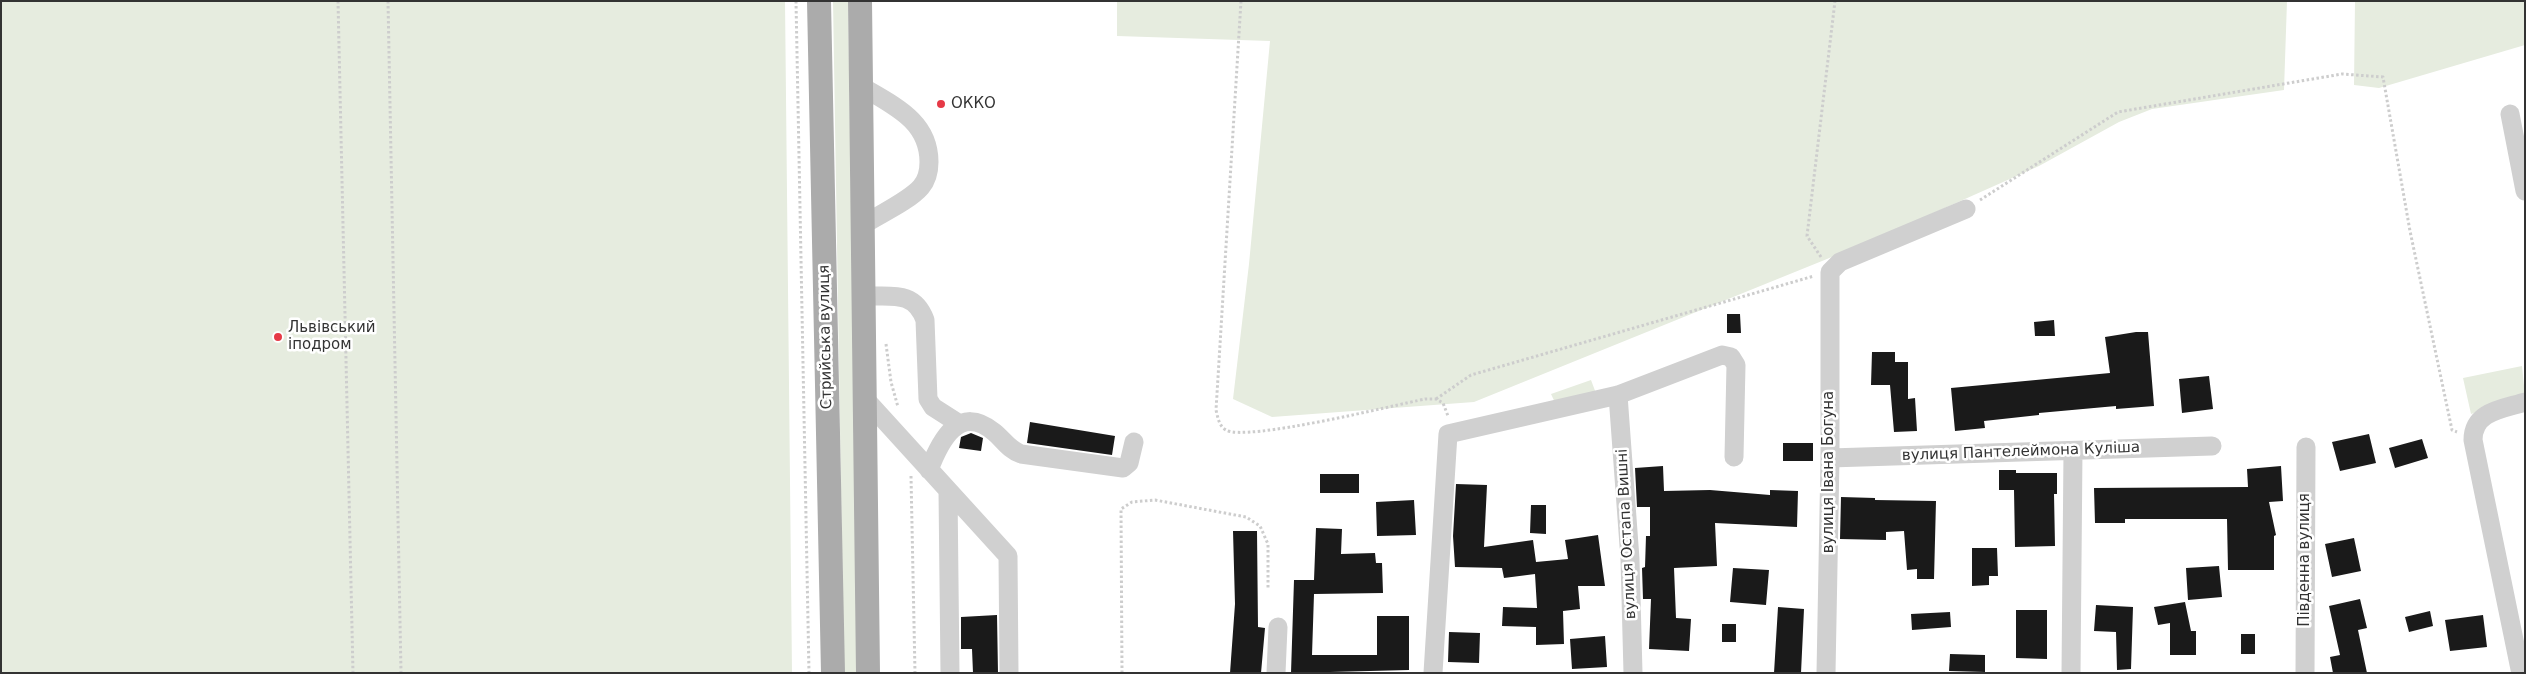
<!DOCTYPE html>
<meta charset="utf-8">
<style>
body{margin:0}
#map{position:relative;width:2526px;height:674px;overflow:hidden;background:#fff;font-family:"DejaVu Sans",sans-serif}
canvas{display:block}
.frame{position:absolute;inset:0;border:2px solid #333;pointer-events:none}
</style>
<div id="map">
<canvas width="2526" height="674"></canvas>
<div class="frame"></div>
</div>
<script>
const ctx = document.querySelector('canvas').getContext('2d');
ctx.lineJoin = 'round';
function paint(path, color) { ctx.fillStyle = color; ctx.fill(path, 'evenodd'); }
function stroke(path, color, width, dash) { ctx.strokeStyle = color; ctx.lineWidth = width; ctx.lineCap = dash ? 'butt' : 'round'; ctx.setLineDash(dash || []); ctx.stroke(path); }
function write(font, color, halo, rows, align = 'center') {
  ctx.font = font + ' "DejaVu Sans",sans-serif'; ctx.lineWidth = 5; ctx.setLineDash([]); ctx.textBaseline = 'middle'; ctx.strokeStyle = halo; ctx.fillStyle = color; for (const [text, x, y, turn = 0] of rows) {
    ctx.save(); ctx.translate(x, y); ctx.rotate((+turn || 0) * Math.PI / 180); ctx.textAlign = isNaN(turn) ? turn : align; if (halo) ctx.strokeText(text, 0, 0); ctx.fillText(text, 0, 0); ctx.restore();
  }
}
paint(new Path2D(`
 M 1,1 L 785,1 L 792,673 L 1,673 Z
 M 833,1 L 848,1 L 858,673 L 844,673 Z
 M 1117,1 L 2287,1 L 2284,90 L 2152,109 L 2119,122 L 2039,166 L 1864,244 L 1474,402 L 1272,417 L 1233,399 L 1249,264 L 1270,41 L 1117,36 Z
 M 2355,1 L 2525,1 L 2525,45 L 2379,88 L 2354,85 Z
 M 2522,366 L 2525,396 L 2471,414 L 2463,378 Z
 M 1591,380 L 1597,396 L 1558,409 L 1551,394 Z`), '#e6ecdf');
paint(new Path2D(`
 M 1727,314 L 1740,314 L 1741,333 L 1727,333 Z
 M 2054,320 L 2055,336 L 2035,336 L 2034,322 Z
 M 2136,332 L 2148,332 L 2154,406 L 2116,409 L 2116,406 L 2039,413 L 2039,415 L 1984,421 L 1985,428 L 1955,431 L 1951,388 L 2110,373 L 2105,337 Z
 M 1872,352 L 1895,352 L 1895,362 L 1908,362 L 1908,399 L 1915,398 L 1917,431 L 1894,432 L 1890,385 L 1871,385 Z
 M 2209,376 L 2213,409 L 2182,413 L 2179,379 Z
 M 1030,422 L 1115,436 L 1112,455 L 1027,443 Z
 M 971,433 L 983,438 L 981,451 L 959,448 L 961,437 Z
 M 2369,434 L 2376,463 L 2340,471 L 2332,442 Z
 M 2422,439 L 2428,458 L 2395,468 L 2389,448 Z
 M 1783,443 L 1813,443 L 1813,461 L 1783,461 Z
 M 1663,466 L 1664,491 L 1710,490 L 1770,495 L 1770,490 L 1798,491 L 1797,527 L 1715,523 L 1717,566 L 1674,568 L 1676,618 L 1691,619 L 1689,651 L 1649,649 L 1651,599 L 1643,599 L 1642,568 L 1645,567 L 1646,536 L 1650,536 L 1650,507 L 1637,507 L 1635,468 Z
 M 2281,466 L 2283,501 L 2269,502 L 2276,535 L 2274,536 L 2274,570 L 2228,570 L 2227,519 L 2125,519 L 2125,523 L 2095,523 L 2094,488 L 2248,487 L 2247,469 Z
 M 1999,470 L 2016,470 L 2016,473 L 2057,473 L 2057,494 L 2054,494 L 2055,546 L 2015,547 L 2014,490 L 1999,490 Z
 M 1320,474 L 1359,474 L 1359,493 L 1320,493 Z
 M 1456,484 L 1487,485 L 1484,547 L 1533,540 L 1536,562 L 1568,559 L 1565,540 L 1598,535 L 1605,586 L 1578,586 L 1580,609 L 1563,611 L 1564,644 L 1536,645 L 1536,627 L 1502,626 L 1503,607 L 1537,608 L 1535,574 L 1504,578 L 1502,568 L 1455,567 L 1453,536 Z
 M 1841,497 L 1875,498 L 1875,500 L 1936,501 L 1934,579 L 1917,579 L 1917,569 L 1907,570 L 1904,531 L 1886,532 L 1886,540 L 1840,539 Z
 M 1414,500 L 1416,535 L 1377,536 L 1376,502 Z
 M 1531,505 L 1546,505 L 1546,534 L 1530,533 Z
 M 1316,528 L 1342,529 L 1341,554 L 1375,553 L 1376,563 L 1382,563 L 1383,593 L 1314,594 L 1312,655 L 1377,655 L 1377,616 L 1409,616 L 1409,670 L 1291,673 L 1294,580 L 1314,580 Z
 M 1233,531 L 1257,531 L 1258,627 L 1265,628 L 1261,673 L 1230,673 L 1235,604 Z
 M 2354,538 L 2361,571 L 2332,577 L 2325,544 Z
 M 1972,548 L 1997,548 L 1998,576 L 1989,576 L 1989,585 L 1972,586 Z
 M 2219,566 L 2222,597 L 2188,600 L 2186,568 Z
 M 1733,568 L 1769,570 L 1766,605 L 1730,602 Z
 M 2360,599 L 2367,628 L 2358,630 L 2367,673 L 2333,673 L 2330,657 L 2340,655 L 2329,606 Z
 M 2185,602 L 2191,631 L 2196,631 L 2196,655 L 2170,655 L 2170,623 L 2158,625 L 2154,607 Z
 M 2096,605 L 2133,607 L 2131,669 L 2117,670 L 2116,632 L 2094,631 Z
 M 1778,607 L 1804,609 L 1801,673 L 1774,673 Z
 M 2016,610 L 2047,610 L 2047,659 L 2016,658 Z
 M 2430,611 L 2433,626 L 2409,632 L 2405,617 Z
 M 1950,612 L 1951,627 L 1912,630 L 1911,614 Z
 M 997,615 L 998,673 L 973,673 L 972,649 L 961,649 L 961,617 Z
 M 2483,615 L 2487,647 L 2450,651 L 2445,620 Z
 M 1722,624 L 1736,624 L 1736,642 L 1722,642 Z
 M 1449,632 L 1480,633 L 1479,663 L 1448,662 Z
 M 2241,634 L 2255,634 L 2255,654 L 2241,654 Z
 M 1605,636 L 1607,667 L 1572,669 L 1570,639 Z
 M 1950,654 L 1985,655 L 1985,672 L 1949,671 Z`), '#1a1a1a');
stroke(new Path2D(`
 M 338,1 L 353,673
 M 388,1 L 401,673
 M 796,1 L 809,673
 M 1241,1 L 1216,410 C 1218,418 1219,426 1226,430 C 1246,442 1395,405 1425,399 L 1436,399 L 1443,403 L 1448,416
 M 1980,200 L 2118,112 L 2342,74 L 2383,77 L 2410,231 L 2452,430 L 2457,432
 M 1821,257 L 1807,236 L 1835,1
 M 886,344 L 891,382 L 898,407
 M 1436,399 L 1471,375 L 1814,276
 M 911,476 L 915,673
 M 1122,673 L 1121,509 L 1132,502 L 1155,500 L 1246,517 L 1260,526 L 1268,544 L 1268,589`), '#cdcdcd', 3, [2.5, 2.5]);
stroke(new Path2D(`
 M 861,86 C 892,105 929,120 929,162 C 929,170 927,180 921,187 C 909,201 880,214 863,225
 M 2510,114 L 2525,191
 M 864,296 C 891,297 914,290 925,320 L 928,399 L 933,407 L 958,423
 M 1618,395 L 1630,559 L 1633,673
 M 866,400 L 1008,556 L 1009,673
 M 1830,458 L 2212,446
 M 929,470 C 940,441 959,403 994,432 C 1004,440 1008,449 1021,454 L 1123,468 L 1129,463 L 1134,442
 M 948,491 L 950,673
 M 2520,669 L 2473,440 C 2473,411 2503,409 2525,402
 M 1276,673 L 1278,627
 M 1433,673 L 1448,434 L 1618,395 L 1722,355 L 1731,357 L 1736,365 L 1734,457
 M 1826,673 L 1830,458 L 1830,272 L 1840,262 L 1966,209
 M 2071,673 L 2073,451
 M 2305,673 L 2306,447`), '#d0d0d0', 19);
stroke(new Path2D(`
 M 819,1 L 833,673
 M 860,1 L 868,673`), '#ababab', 24);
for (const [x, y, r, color] of [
 [941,104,5,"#e63946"],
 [278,337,5,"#e63946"]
]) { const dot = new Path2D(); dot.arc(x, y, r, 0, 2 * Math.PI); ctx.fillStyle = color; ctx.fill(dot); stroke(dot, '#fff', 2); }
write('15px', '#333', '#fff', [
 ["ОККО",951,104],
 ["Львівський",288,328],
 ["іподром",288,345]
], 'left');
write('15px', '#333', '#fff', [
 ["Стрийська вулиця",826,337,-91],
 ["вулиця Пантелеймона Куліша",2021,452,-2],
 ["вулиця Івана Богуна",1829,472,-90],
 ["вулиця Остапа Вишні",1627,534,-93],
 ["Південна вулиця",2305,560,-90]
]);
</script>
